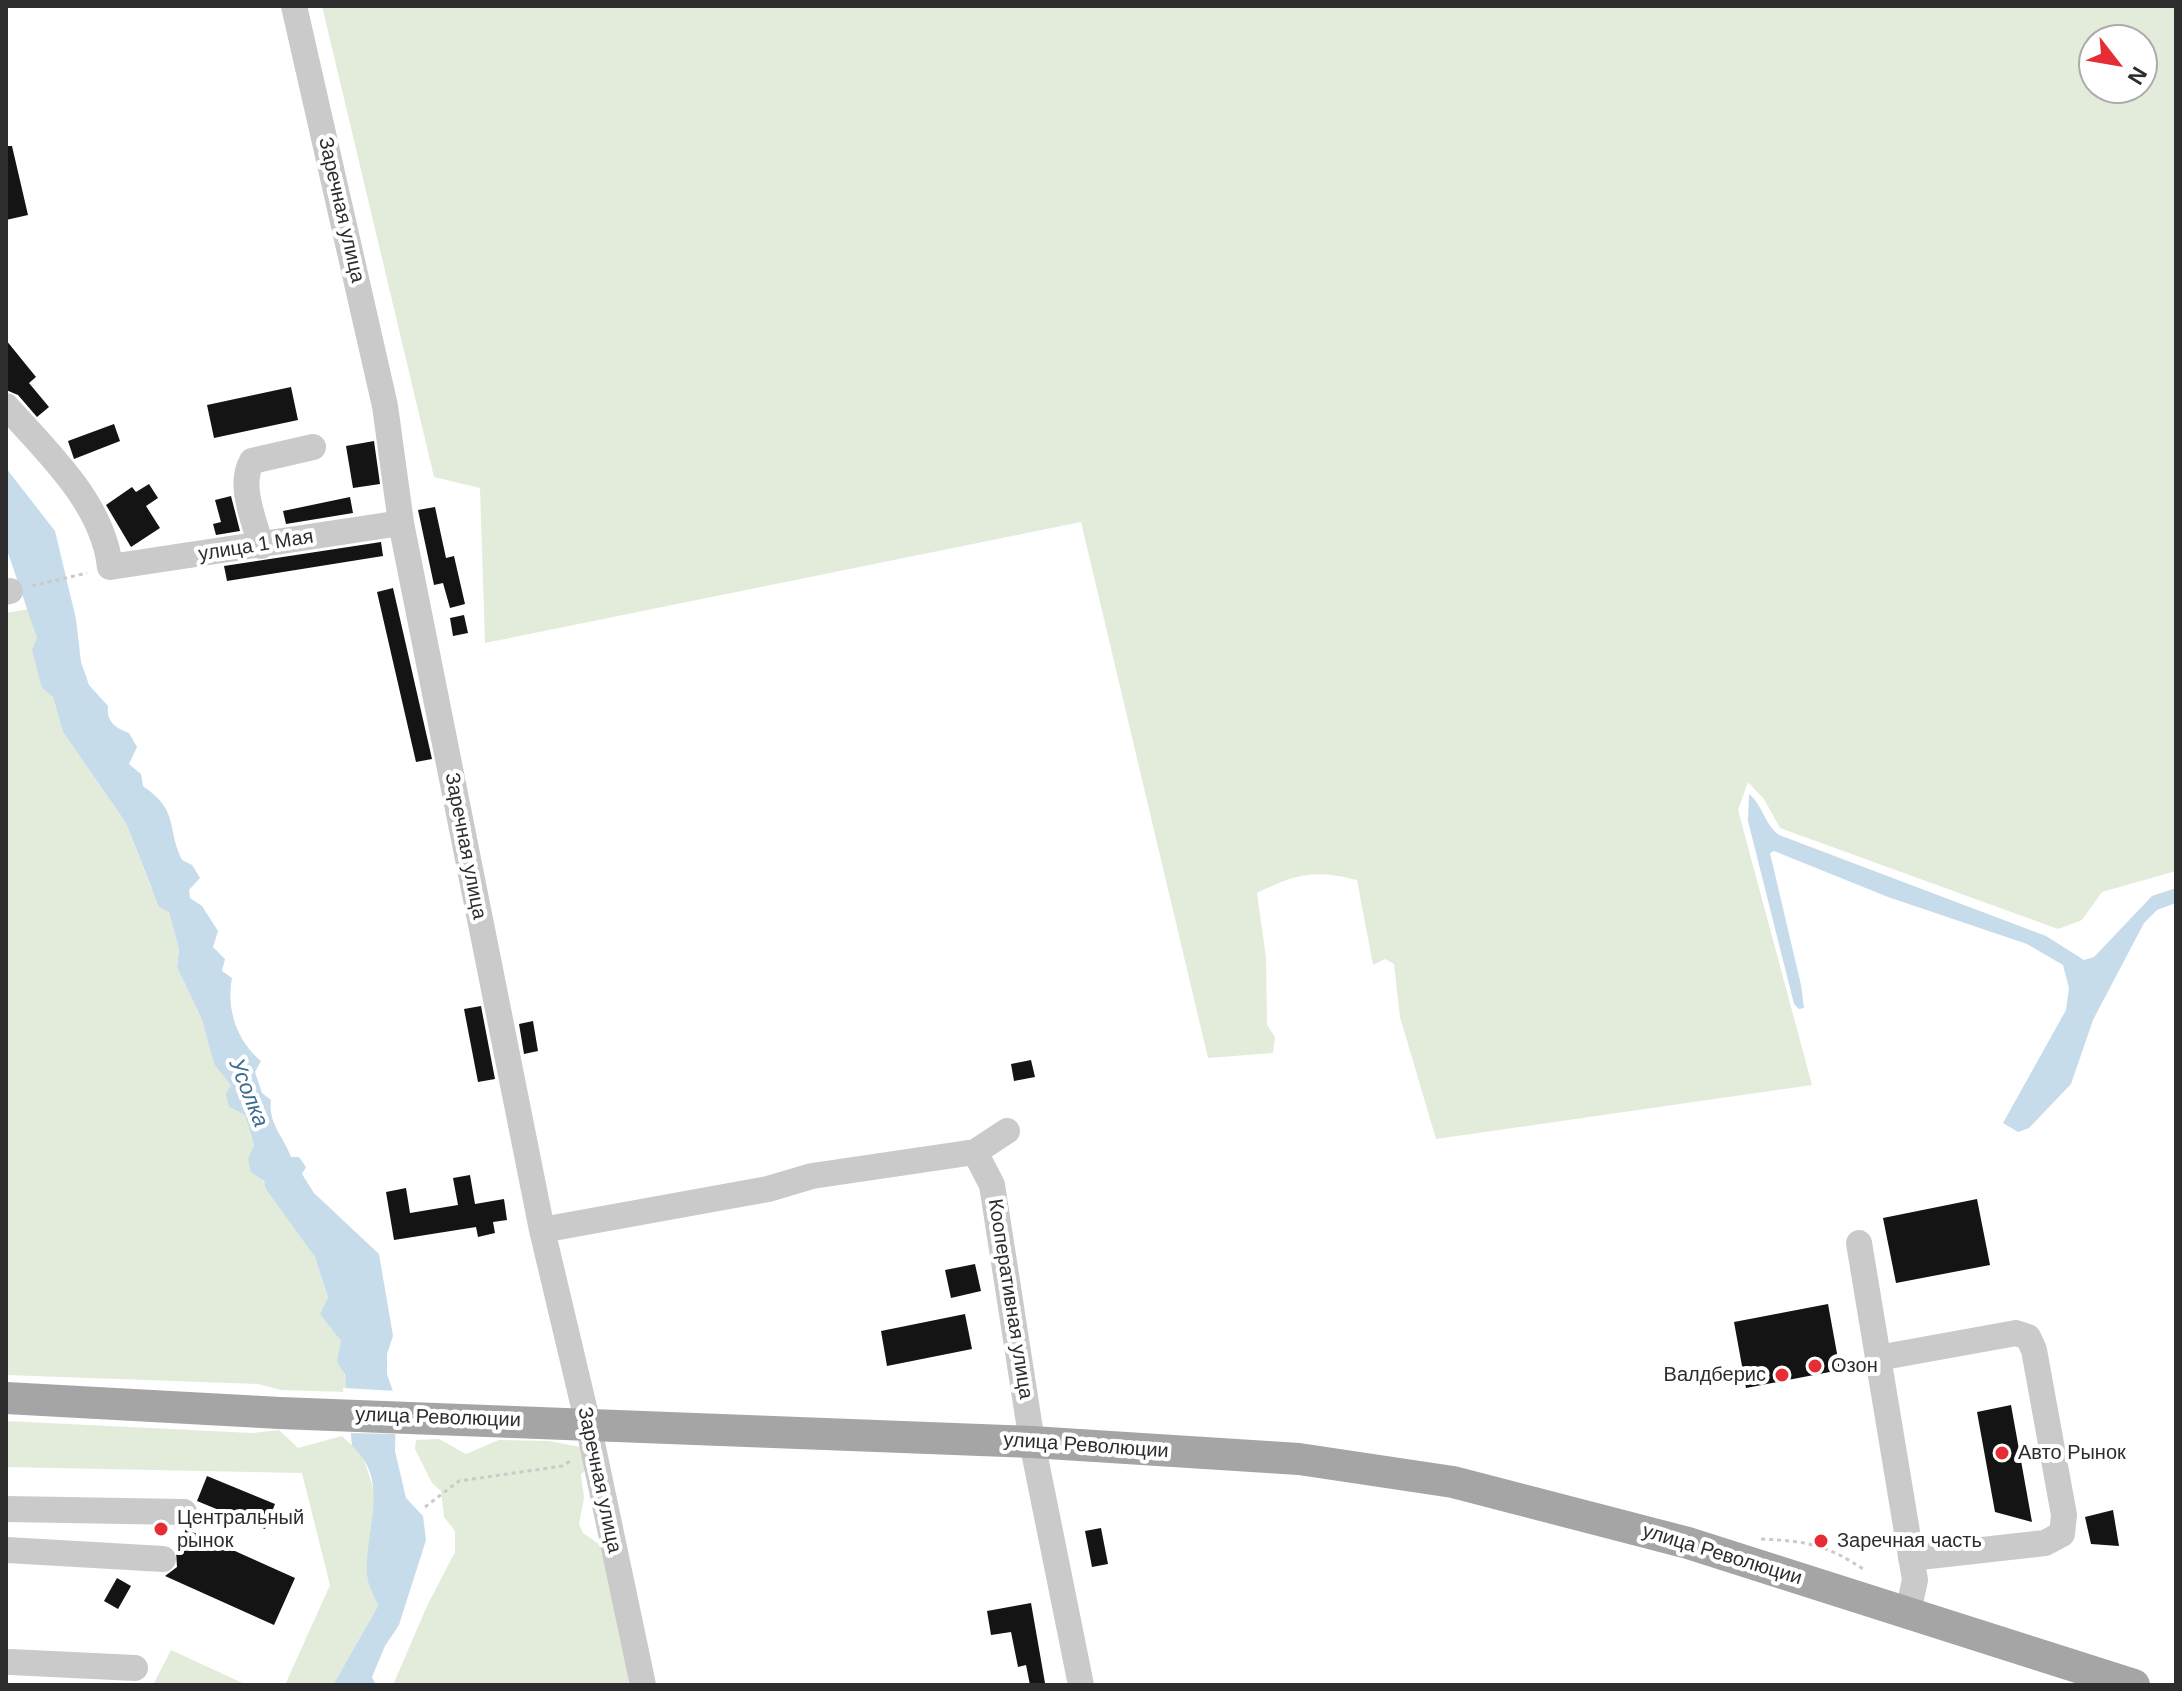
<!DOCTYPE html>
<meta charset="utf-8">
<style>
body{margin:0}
#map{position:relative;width:2182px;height:1691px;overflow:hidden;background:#fff;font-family:Helvetica,sans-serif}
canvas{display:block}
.frame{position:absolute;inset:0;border:8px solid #2d2d2d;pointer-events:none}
.north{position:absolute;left:2078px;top:24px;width:80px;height:80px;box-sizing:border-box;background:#fff;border:2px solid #ababab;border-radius:50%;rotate:121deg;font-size:22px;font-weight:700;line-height:32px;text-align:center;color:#2d2d2d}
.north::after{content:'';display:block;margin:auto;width:28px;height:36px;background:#e62d36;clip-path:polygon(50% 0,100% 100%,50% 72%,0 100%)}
</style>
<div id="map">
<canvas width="2182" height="1691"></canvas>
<div class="frame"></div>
<div class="north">N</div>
</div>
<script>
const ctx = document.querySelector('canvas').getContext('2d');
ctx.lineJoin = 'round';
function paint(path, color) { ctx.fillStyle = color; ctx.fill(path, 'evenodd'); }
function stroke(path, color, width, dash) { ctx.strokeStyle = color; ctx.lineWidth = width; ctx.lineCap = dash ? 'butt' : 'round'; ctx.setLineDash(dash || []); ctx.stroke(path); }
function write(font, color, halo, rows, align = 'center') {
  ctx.font = font + ' Helvetica,sans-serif'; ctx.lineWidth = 8; ctx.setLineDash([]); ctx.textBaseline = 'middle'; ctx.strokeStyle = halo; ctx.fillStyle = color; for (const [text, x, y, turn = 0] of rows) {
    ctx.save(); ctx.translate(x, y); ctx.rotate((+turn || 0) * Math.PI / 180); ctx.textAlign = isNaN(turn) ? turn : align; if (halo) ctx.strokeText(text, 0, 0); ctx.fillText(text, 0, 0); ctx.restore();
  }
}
paint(new Path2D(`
 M 322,6 L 2176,6 L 2176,871 L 2102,892 L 2082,920 L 2058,929 L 1780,828 L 1764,799 L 1748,782 L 1738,810 L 1812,1085 L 1436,1139 L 1400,1017 L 1394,964 L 1385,959 L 1373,965 L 1357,880 C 1314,869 1295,874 1257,893 L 1266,958 L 1267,1025 L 1275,1037 L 1273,1053 L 1208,1058 L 1081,522 L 485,643 L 480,488 L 434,477 ZM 2142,40 L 2142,88 L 2094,88 L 2094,40 Z
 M 29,609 L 37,638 L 42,688 L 53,697 L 63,732 L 126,823 L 151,888 L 169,912 L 179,949 L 177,967 L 202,1020 L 214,1064 L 227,1075 L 232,1086 L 229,1107 L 245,1115 L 254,1145 L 248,1159 L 315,1257 L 328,1299 L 321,1314 L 341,1341 C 338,1361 345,1372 348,1392 L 281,1390 L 258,1384 L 6,1375 L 6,613 Z
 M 6,1421 L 252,1433 L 279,1430 L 298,1448 L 342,1436 L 363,1456 L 376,1497 L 367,1578 L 378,1606 L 333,1685 L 285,1685 L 330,1585 L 302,1473 L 6,1467 Z
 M 439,1439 L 466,1454 L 499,1440 L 549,1441 L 580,1447 L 588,1469 L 581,1474 L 584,1498 L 579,1524 L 583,1533 L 606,1549 L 637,1685 L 393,1685 L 427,1606 L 455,1552 L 455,1531 L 444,1517 L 441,1491 L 432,1483 L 415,1449 L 416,1440 Z
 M 171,1650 L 247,1685 L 153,1685 Z`), '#e3ebda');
paint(new Path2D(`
 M 6,468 L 55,531 L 76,619 L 81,662 L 89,685 L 108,706 C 106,722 116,728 129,733 L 137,747 L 129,764 L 141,774 L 143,786 C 180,812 166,826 182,860 L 192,865 L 200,878 L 189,890 L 190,898 L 202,906 L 218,931 L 213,947 L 225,959 L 222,971 L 232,978 C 226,1009 237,1041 261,1061 L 255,1072 L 262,1093 L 271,1100 C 268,1124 283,1135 291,1157 L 299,1157 L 306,1167 L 302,1174 L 314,1193 L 379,1254 L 393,1336 L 387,1354 L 387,1374 L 396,1400 L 395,1451 L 406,1498 L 423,1516 L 426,1540 L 399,1625 L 385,1646 L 372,1677 L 376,1685 L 333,1685 L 378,1606 C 375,1597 368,1586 367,1576 C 364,1533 392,1481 352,1446 L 345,1375 L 337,1361 L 341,1341 L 320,1314 L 328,1298 L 315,1257 L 266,1189 L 264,1181 L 251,1172 L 248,1159 L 254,1145 L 245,1115 L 229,1107 L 226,1094 L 231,1085 L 214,1064 L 202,1020 L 177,967 L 179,949 L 169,912 L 159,907 L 126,823 L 63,732 L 53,697 L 42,688 L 32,650 L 37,638 L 6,547 Z
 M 1749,794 C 1763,805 1764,824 1779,835 L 2046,936 L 2084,960 L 2094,957 L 2152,896 L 2176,888 L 2176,903 L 2157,910 L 2144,923 L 2093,1020 L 2071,1084 L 2029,1128 L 2018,1132 L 2003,1123 L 2066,1010 L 2069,988 L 2063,965 L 2027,944 L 1888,897 L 1774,851 L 1770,853 L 1801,985 L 1804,1008 L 1799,1009 L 1794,1004 L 1748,821 Z`), '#c6dceb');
paint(new Path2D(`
 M 343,1388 L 397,1391 L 399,1434 L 347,1433 Z`), '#fff');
paint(new Path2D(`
 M 6,146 L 12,146 L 28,215 L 6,220 Z
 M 6,340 L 36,377 L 29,383 L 49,407 L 37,417 L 18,395 L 6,390 Z
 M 291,387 L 298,420 L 214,438 L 207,405 Z
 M 114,424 L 120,441 L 74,459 L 68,441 Z
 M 374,441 L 380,484 L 353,488 L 346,446 Z
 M 149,484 L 158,498 L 146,506 L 160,528 L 131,547 L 106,505 L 132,487 L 136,492 Z
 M 231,496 L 240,531 L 216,535 L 213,524 L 221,522 L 215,500 Z
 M 350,497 L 353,513 L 286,524 L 283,511 Z
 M 435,507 L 446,558 L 454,556 L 465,604 L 450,608 L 443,583 L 434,585 L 418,510 Z
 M 381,542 L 383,556 L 227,581 L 224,566 Z
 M 393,588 L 432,759 L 416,762 L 377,592 Z
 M 464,615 L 468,633 L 453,636 L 450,618 Z
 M 481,1006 L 495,1079 L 478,1082 L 464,1009 Z
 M 533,1021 L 538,1051 L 524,1054 L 519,1024 Z
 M 1031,1060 L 1035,1077 L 1014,1081 L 1011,1064 Z
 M 470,1175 L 475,1204 L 504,1199 L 507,1220 L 493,1222 L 495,1233 L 478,1237 L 476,1227 L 394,1240 L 386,1192 L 406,1188 L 410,1213 L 458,1205 L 453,1178 Z
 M 1977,1199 L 1990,1265 L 1896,1283 L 1883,1218 Z
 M 975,1264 L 981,1291 L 951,1298 L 945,1270 Z
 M 1828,1304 L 1840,1370 L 1746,1388 L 1734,1322 Z
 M 965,1314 L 972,1349 L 887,1366 L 881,1331 Z
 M 2011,1405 L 2032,1522 L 1995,1512 L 1977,1412 Z
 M 207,1476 L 275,1504 L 265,1529 L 197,1501 Z
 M 2113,1510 L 2119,1546 L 2091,1544 L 2085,1517 Z
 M 1101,1528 L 1108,1564 L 1092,1567 L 1085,1531 Z
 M 186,1529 L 295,1578 L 274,1625 L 165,1576 L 177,1567 L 176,1551 Z
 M 117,1578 L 131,1586 L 118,1609 L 104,1601 Z
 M 1031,1603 L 1045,1683 L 1035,1685 L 1030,1685 L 1026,1665 L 1018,1667 L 1011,1632 L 991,1635 L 987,1611 Z`), '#141414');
stroke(new Path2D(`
 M 32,586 L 87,573
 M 425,1507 L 459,1481 L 562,1466 L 572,1460
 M 1761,1539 C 1807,1541 1828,1545 1866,1571`), '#cacaca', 3, [4, 4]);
stroke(new Path2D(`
 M 294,6 L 385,406 L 401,523 L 542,1230 L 588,1424 L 643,1685
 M 6,406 C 47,452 103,503 110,567 L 401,523
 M 261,546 C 254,520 238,485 252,461 L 313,447
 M 6,592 L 10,591
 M 975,1152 L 992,1185 L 1032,1442 L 1081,1685
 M 542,1230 L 768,1189 L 812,1176 L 975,1152 L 1007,1131
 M 1859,1243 L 1915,1580 L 1908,1612
 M 1878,1358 L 2016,1333 L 2028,1337 L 2034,1350 L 2064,1515 L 2062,1534 L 2045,1543 L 1911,1558
 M 6,1509 L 184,1512
 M 7,1550 L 163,1559
 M 10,1662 L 135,1668`), '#cacaca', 26);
stroke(new Path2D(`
 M 6,1398 L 280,1413 L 1032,1442 L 1299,1459 L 1453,1482 L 1688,1543 L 2134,1685`), '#a5a5a5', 32);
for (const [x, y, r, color] of [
 [1815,1366,8,"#e62d36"],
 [1782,1375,8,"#e62d36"],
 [2002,1453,8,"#e62d36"],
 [161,1529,8,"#e62d36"],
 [1821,1541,8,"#e62d36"]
]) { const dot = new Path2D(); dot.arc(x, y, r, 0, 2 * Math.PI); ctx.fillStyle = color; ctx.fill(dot); stroke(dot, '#fff', 3); }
write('20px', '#2d2d2d', '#fff', [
 ["Заречная улица",341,210,77],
 ["улица 1 Мая",256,546,-9],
 ["Заречная улица",465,846,79],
 ["Кооперативная улица",1010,1299,81],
 ["улица Революции",438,1418,2],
 ["улица Революции",1086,1446,4],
 ["Заречная улица",599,1480,78],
 ["улица Революции",1722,1555,17]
]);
write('20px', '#2d2d2d', '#fff', [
 ["Озон",1831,1366],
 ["Валдберис",1766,1375,"right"],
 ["Авто Рынок",2018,1453],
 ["Центральный",177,1518],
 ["рынок",177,1541],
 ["Заречная часть",1837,1541]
], 'left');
write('italic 22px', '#3b6c8f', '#fff', [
 ["Усолка",248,1093,68]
]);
</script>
